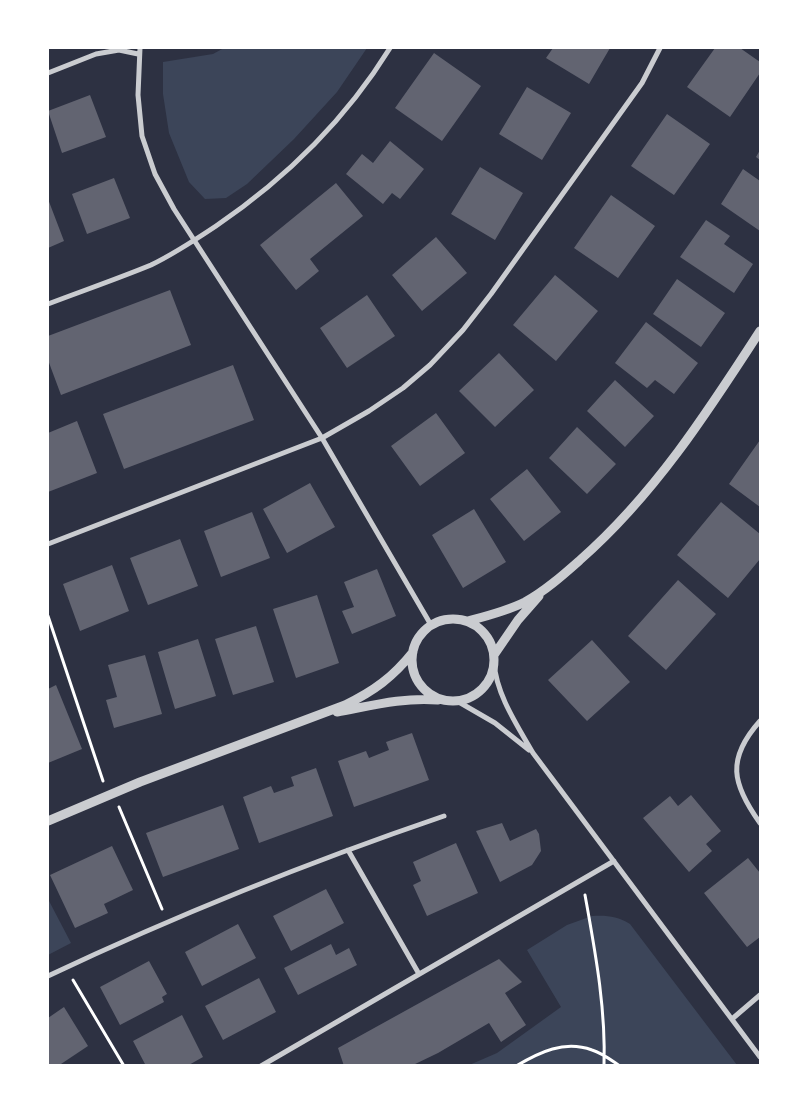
<!DOCTYPE html>
<style>
body{margin:0}
#map{position:relative;width:808px;height:1113px;overflow:hidden;background:#2d3142;font-family:Montserrat,sans-serif}
canvas{display:block}
.frame{position:absolute;inset:0;border:49px solid #fff;pointer-events:none}
</style>
<div id="map">
<canvas width="808" height="1113"></canvas>
<div class="frame"></div>
</div>
<script>
const ctx = document.querySelector('canvas').getContext('2d');
ctx.lineJoin = 'round';
function paint(path, color) { ctx.fillStyle = color; ctx.fill(path, 'evenodd'); }
function stroke(path, color, width, dash) { ctx.strokeStyle = color; ctx.lineWidth = width; ctx.lineCap = dash ? 'butt' : 'round'; ctx.setLineDash(dash || []); ctx.stroke(path); }
paint(new Path2D(`
 M 224,48 L 367,48 L 337,92 L 294,139 L 247,184 L 226,198 L 205,199 L 189,182 L 169,133 L 163,94 L 163,62 L 213,54 Z
 M 48,899 L 71,943 L 48,955 Z
 M 592,916 C 606,915 617,916 630,924 L 737,1065 L 467,1066 L 497,1053 L 561,1007 L 527,950 L 567,925 Z`), '#3c4559');
paint(new Path2D(`
 M 553,48 L 610,48 L 589,84 L 546,58 Z
 M 715,48 L 740,48 L 760,62 L 760,73 L 730,117 L 687,87 Z
 M 434,53 L 481,86 L 442,141 L 395,108 Z
 M 527,87 L 571,113 L 542,160 L 499,134 Z
 M 90,95 L 106,137 L 62,153 L 48,111 Z
 M 667,114 L 710,144 L 674,195 L 631,166 Z
 M 390,141 L 424,169 L 400,199 L 392,193 L 383,204 L 346,174 L 362,154 L 373,163 Z
 M 760,150 L 760,160 L 756,157 Z
 M 480,167 L 523,193 L 495,240 L 451,214 Z
 M 743,169 L 760,181 L 760,231 L 721,204 Z
 M 114,178 L 130,218 L 87,234 L 72,194 Z
 M 336,183 L 363,216 L 310,259 L 319,271 L 296,290 L 260,245 Z
 M 611,195 L 655,226 L 618,278 L 574,248 Z
 M 48,199 L 64,241 L 48,248 Z
 M 706,220 L 730,236 L 724,244 L 753,264 L 734,293 L 680,257 Z
 M 436,237 L 467,273 L 422,311 L 392,275 Z
 M 555,275 L 598,311 L 556,361 L 513,325 Z
 M 677,279 L 725,313 L 701,347 L 653,314 Z
 M 170,290 L 191,345 L 61,395 L 48,360 L 48,336 Z
 M 367,295 L 395,336 L 347,368 L 320,328 Z
 M 646,322 L 698,363 L 674,394 L 655,380 L 647,388 L 615,363 Z
 M 499,353 L 534,390 L 495,427 L 459,391 Z
 M 233,365 L 254,420 L 124,469 L 103,414 Z
 M 615,380 L 654,416 L 625,447 L 587,411 Z
 M 436,413 L 465,453 L 420,486 L 391,446 Z
 M 77,421 L 97,473 L 48,492 L 48,433 Z
 M 577,427 L 616,464 L 587,494 L 549,458 Z
 M 760,440 L 760,507 L 729,484 Z
 M 527,469 L 561,512 L 524,541 L 490,499 Z
 M 310,483 L 335,527 L 287,553 L 263,509 Z
 M 721,502 L 760,534 L 760,559 L 728,598 L 677,555 Z
 M 474,509 L 506,562 L 463,588 L 432,535 Z
 M 252,512 L 270,558 L 221,577 L 204,531 Z
 M 180,539 L 198,586 L 148,605 L 130,558 Z
 M 112,565 L 129,611 L 80,631 L 63,584 Z
 M 377,569 L 396,616 L 352,634 L 342,611 L 354,607 L 344,582 Z
 M 678,580 L 716,614 L 666,670 L 628,636 Z
 M 317,595 L 339,663 L 296,678 L 273,609 Z
 M 256,626 L 274,682 L 233,695 L 215,639 Z
 M 198,639 L 216,696 L 175,709 L 158,652 Z
 M 592,640 L 630,682 L 587,721 L 548,680 Z
 M 145,655 L 162,714 L 114,728 L 106,700 L 117,697 L 108,665 Z
 M 56,685 L 82,749 L 48,763 L 48,689 Z
 M 412,733 L 429,780 L 354,807 L 338,761 L 366,751 L 369,758 L 389,750 L 386,742 Z
 M 316,768 L 333,816 L 259,843 L 243,797 L 271,786 L 274,793 L 294,786 L 291,777 Z
 M 691,795 L 721,831 L 706,844 L 712,851 L 689,872 L 643,818 L 670,796 L 678,806 Z
 M 223,805 L 239,849 L 163,877 L 146,833 Z
 M 502,823 L 510,841 L 536,829 L 539,834 L 541,851 L 532,865 L 500,882 L 476,831 Z
 M 456,843 L 478,893 L 427,916 L 413,885 L 421,881 L 413,862 Z
 M 112,846 L 133,890 L 104,904 L 108,913 L 75,928 L 50,875 Z
 M 748,858 L 760,873 L 760,937 L 747,947 L 704,893 Z
 M 326,889 L 344,923 L 291,951 L 273,916 Z
 M 238,924 L 256,958 L 202,986 L 185,952 Z
 M 331,944 L 336,955 L 349,948 L 357,965 L 298,995 L 284,968 Z
 M 499,959 L 522,982 L 505,993 L 526,1025 L 501,1042 L 489,1023 L 438,1053 L 411,1066 L 344,1066 L 338,1048 Z
 M 149,961 L 167,994 L 162,997 L 164,1002 L 120,1025 L 100,987 Z
 M 259,978 L 276,1012 L 223,1040 L 205,1006 Z
 M 64,1007 L 88,1046 L 58,1066 L 48,1066 L 48,1018 Z
 M 182,1015 L 203,1057 L 187,1066 L 146,1066 L 133,1041 Z`), '#626471');
stroke(new Path2D(`
 M 48,616 L 103,781
 M 119,807 L 162,909
 M 585,895 C 595,951 606,1008 604,1066
 M 73,980 L 124,1066
 M 516,1066 C 540,1052 564,1040 592,1050 C 602,1053 611,1060 620,1066`), '#fff', 3);
stroke(new Path2D(`
 M 140,48 L 138,95 L 142,136 L 155,174 L 174,209 L 322,438 L 431,625
 M 48,73 L 96,54 L 119,50 L 138,54
 M 48,304 C 82,291 117,279 151,265 C 174,254 195,240 216,226 C 285,179 346,119 390,48
 M 48,544 L 322,438 L 369,411 L 403,388 L 430,365 L 463,330 L 491,294 L 642,83 L 660,48
 M 494,662 C 496,694 517,725 533,753 L 760,1057
 M 457,701 L 495,723 L 529,750
 M 760,721 C 726,759 732,784 760,823
 M 348,850 L 419,974
 M 48,976 C 177,915 309,862 444,816
 M 732,1019 L 760,995
 M 261,1066 L 614,861`), '#caccd0', 5);
stroke(new Path2D(`
 M412 660a41 41 0 1 1 82 0a41 41 0 1 1-82 0Z
 M 468,621 C 487,616 507,611 525,602 C 545,591 563,575 580,560 C 654,495 707,413 760,331
 M 494,655 L 518,620 L 539,596
 M 337,712 C 370,706 403,697 438,700
 M 48,821 L 140,782 L 345,705 C 374,691 393,677 413,652`), '#caccd0', 9);
</script>
